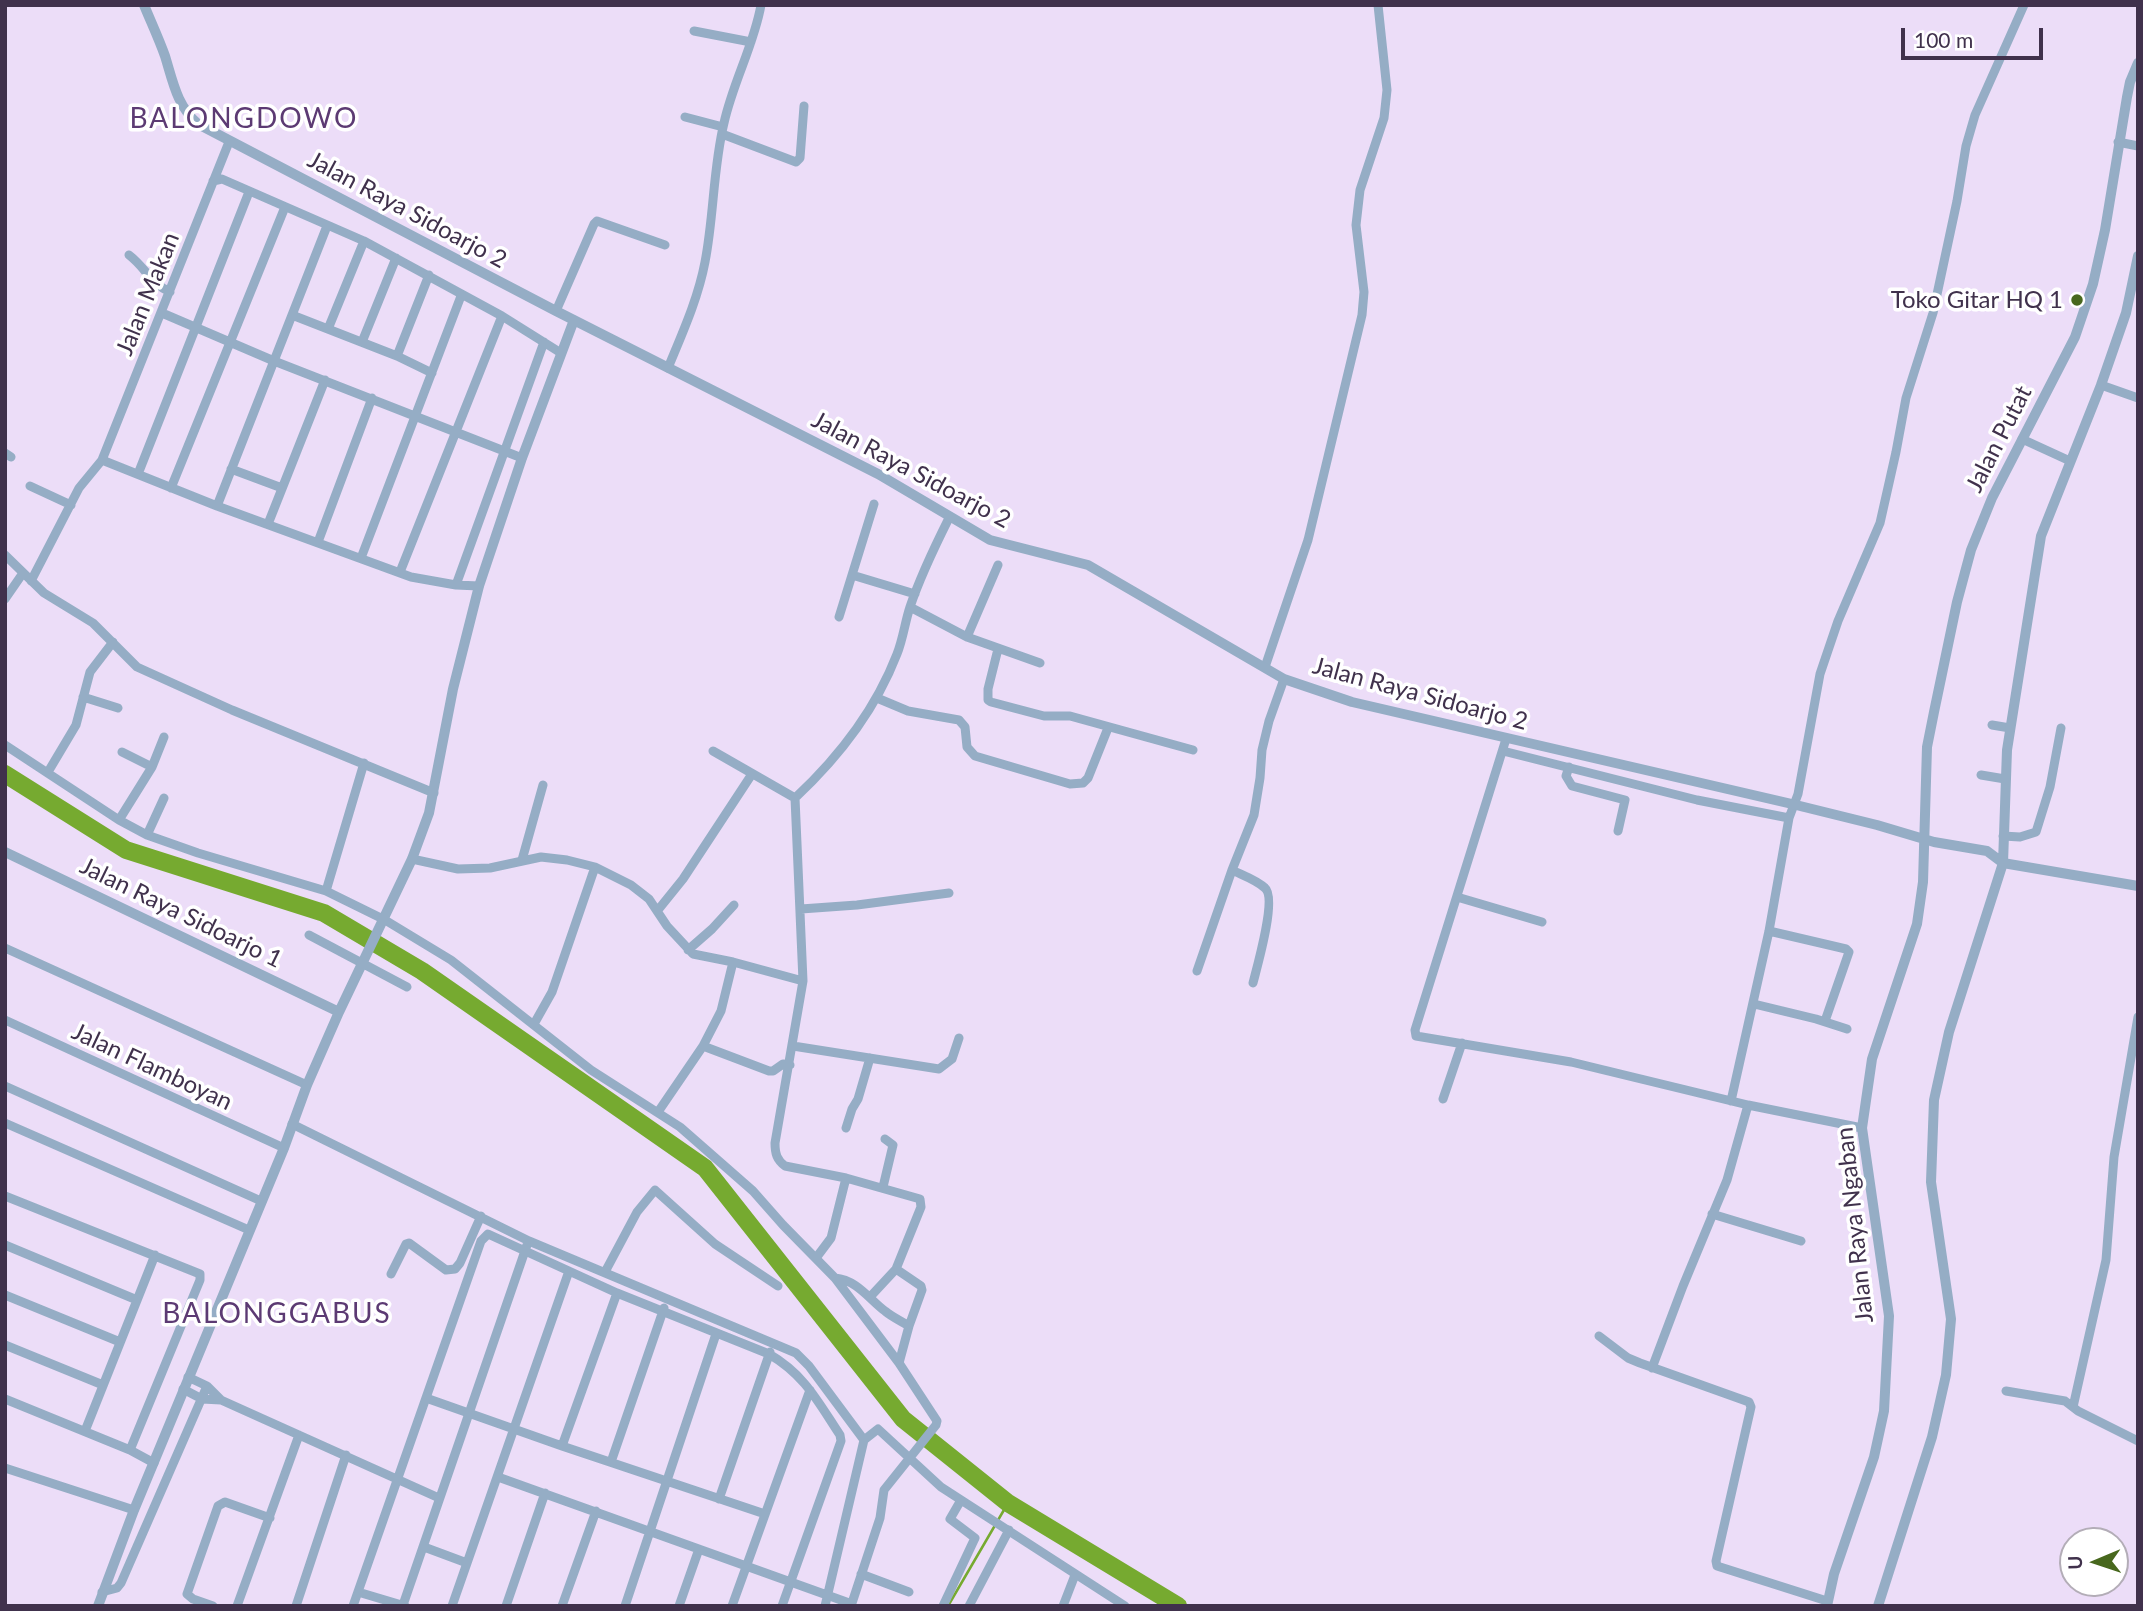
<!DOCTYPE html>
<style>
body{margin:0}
#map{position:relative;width:2143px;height:1611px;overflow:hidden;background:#ecddf8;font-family:Lato,sans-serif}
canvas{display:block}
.frame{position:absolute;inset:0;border:7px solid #40314c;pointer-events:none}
.north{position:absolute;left:2059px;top:1527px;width:70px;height:70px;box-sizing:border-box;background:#fff;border:2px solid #b3adb7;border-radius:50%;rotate:268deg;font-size:19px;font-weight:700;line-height:28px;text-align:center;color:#40314c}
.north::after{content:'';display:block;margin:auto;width:24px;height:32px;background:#48681e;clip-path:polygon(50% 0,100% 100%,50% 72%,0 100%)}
.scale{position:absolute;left:1901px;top:28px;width:142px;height:32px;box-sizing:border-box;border:4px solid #40314c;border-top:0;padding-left:9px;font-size:21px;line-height:24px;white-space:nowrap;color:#40314c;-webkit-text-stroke:5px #fff;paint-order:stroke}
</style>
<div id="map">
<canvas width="2143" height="1611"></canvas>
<div class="frame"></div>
<div class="north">U</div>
<div class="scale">100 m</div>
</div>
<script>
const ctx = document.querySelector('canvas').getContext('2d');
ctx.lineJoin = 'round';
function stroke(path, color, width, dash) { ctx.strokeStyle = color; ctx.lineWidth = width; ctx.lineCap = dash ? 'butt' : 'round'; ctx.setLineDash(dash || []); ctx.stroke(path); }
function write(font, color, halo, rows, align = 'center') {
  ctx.font = font + ' Lato,sans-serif'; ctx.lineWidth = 7; ctx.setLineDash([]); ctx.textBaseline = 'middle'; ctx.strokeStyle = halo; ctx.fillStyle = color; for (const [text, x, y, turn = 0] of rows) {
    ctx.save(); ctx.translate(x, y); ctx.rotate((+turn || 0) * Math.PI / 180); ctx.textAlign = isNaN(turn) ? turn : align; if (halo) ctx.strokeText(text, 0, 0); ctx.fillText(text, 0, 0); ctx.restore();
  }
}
stroke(new Path2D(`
 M 948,1606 L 1008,1503`), '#76aa30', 2.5);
stroke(new Path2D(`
 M 5,774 L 126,850 L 324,913 L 422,971 L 705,1168 L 903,1419 L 1008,1503 L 1178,1606`), '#76aa30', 18);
stroke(new Path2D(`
 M 694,31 L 751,42
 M 685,117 L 723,127
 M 722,134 L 796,162 L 800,158 L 804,106
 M 2118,142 L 2138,146
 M 213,181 L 222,179 L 364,241 L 502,316 L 561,353
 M 129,255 C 146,268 150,283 170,292
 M 556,311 L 594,224 L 597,221 L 665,245
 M 162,313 L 274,361 L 522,458
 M 292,315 L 397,356 L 432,373
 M 328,329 L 364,241
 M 362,342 L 396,258
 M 397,356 L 429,275
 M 668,368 C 682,334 698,299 705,262 C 714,216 713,168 724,123 C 733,82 754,45 761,5
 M 2101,385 L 2138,398
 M 2022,439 L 2070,461
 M 5,453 L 11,457
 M 102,460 L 217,506 L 411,577 L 456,585 L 479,586
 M 231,469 L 282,488
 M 138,474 L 249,192
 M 30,486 L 71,505
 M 171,488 L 285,207
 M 217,506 L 327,226
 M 268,524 L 325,380
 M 318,542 L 372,398
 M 5,555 L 44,593 L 93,623 L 137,667 L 232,710 L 434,793
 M 361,558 L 461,296
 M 998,565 L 967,637 L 1040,663
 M 400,572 L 502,316
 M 852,575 L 915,594
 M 31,581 L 79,488 L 102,460 L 229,142
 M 456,585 L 544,342
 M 5,599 L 23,573
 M 910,607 L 967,637
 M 839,617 L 874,504
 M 998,649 L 988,689 L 988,700 L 991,702 L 1044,716 L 1070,716 L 1193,750
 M 1265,667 L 1308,540 L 1362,315 L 1364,292 L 1356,225 L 1360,190 L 1384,118 L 1387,90 L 1378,5
 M 83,697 L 118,708
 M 877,698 L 908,711 L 959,720 L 965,727 L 967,747 L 975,756 L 1070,784 L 1083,783 L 1088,778 L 1108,728
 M 1992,725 L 2010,728
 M 1506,739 L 1415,1030 L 1416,1036 L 1571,1062 L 1748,1105 L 1862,1128
 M 5,745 L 119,820 L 147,835 L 198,853 L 326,891 L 385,920 L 451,960 L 591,1070 L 680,1127 L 753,1191 L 783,1225 L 835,1278 L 899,1363 L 937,1421 L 936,1425 L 884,1490 L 880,1518 L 851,1606
 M 713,751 L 795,798
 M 1503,751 L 1697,800 L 1789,818
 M 122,752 L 152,767
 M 1569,767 L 1566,776 L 1572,786 L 1625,800 L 1618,831
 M 48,772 L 76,725 L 90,672 L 113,642
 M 1981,775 L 2005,779
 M 119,820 L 152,767 L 164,737
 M 147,835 L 164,798
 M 2003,836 L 2020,837 L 2036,832 L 2050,787 L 2061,728
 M 412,859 L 458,869 L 490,868 L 541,857 L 567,860 L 595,867 L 631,885 L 649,899 L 667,926 L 693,954 L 733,962 L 803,981
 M 522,860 L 543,785
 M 1232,870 C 1242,875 1257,880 1265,888 C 1277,898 1257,967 1253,983
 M 326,891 L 364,763
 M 1457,897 L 1542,922
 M 801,909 L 857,905 L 949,893
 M 658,910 L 683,879 L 752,774
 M 1769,931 L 1846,949 L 1849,952 L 1825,1021
 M 309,935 L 407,987
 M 5,948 L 307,1085
 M 688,950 L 712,929 L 734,905
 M 1197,971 L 1232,870 L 1254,815 L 1260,778 L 1262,750 L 1269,721 L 1284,679
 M 1754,1004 L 1816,1019 L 1847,1029
 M 5,1020 L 284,1148
 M 534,1024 L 552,992 L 595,867
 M 703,1046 L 769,1071 L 773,1071 L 783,1064 L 790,1065
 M 793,1046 L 939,1069 L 952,1059 L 959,1038
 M 5,1086 L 261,1201
 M 1443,1099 L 1462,1043
 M 1731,1101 L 1769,931 L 1789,818 L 1798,794 L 1820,674 L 1838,621 L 1880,523 L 1896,452 L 1906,398 L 1933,313 L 1957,201 L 1966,146 L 1975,115 L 2024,5
 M 658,1112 L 703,1046 L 721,1011 L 733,962
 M 5,1123 L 249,1230
 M 292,1124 L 529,1241 L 796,1353 L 809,1366 L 864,1440
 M 846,1128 L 852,1109 L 858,1099 L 870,1058
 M 883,1187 L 893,1145 L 885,1139
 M 5,1196 L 200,1274 L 200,1280 L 130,1450
 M 1712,1214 L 1801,1241
 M 5,1245 L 137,1300
 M 816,1258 L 831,1238 L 846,1178
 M 896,1269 L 921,1286 L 922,1290 L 909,1326 L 899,1363
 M 605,1272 L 637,1212 L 655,1190 L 715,1244 L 778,1286
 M 391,1274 L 406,1244 L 409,1243 L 446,1270 L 455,1269 L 460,1263 L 481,1216
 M 835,1278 C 857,1280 869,1299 885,1311 C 892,1317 901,1321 909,1326
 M 5,1295 L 120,1342
 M 870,1297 L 896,1269 L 921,1207 L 920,1199 L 846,1178 L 785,1166 C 777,1160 775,1154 775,1143 L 803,981 L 795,798 C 839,757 875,711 897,654 C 903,639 905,622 910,607 C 920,577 935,546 949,518
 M 1599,1336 L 1628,1358 L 1640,1363 L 1749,1402 L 1751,1407 L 1716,1561 L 1717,1566 L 1827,1601
 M 5,1345 L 103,1385
 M 1652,1368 L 1683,1286 L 1727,1180 L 1748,1105
 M 188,1377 L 207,1386 L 221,1400
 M 183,1389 L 202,1399 L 221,1400 L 439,1498
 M 2006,1391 L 2065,1401 L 2078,1411 L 2138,1441
 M 426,1398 L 562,1446 L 765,1514
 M 5,1399 L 130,1450 L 154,1463
 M 2073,1407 L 2106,1260 L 2114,1157 L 2138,1017
 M 85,1431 L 155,1255
 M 562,1446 L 617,1293
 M 611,1462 L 664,1308
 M 5,1468 L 134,1510
 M 498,1477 L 852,1604
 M 719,1499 L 770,1352
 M 424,1547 L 467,1563
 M 861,1574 L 909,1592
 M 102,1592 L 117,1588 L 121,1583 L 207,1386
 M 358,1592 L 405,1606
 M 403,1605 L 527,1245
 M 213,1606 L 193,1599 L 187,1594 L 218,1506 L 225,1502 L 270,1518
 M 237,1606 L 299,1435
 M 296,1606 L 346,1455
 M 353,1606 L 481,1241 L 488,1234 L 617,1293 L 769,1354 C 805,1375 818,1402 840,1435 L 841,1441 L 782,1606
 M 452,1606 L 569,1271
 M 506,1606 L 545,1493
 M 562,1606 L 596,1511
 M 625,1606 L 716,1334
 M 679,1606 L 699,1549
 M 732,1606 L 810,1390
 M 825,1606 L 864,1440 L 878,1429 L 941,1487 L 1125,1606
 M 943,1606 L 975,1538 L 950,1519 L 961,1500
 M 969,1606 L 1009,1530
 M 1063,1606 L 1075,1575`), '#95adc5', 9);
stroke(new Path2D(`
 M 144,5 C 151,22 159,39 165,56 C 173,82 177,106 198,124 L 556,311 L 878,474 L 990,540 L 1088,565 L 1284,679 L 1352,702 L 1792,804 L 1877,825 L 1934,842 L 1987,851 L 2003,863 L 2138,886
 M 5,852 L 339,1012
 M 98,1606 L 134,1510 L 284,1148 L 307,1085 L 339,1012 L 412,859 L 429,813 L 453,689 L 479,586 L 522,458 L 574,320
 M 1827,1606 L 1834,1574 L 1874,1457 L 1884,1411 L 1889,1316 L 1862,1128 L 1872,1059 L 1917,924 L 1923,882 L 1927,747 L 1934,712 L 1957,602 L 1971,550 L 1992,498 L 2075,337 L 2093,284 L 2105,230 L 2127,97 L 2130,82 L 2138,63
 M 1878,1606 L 1932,1437 L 1946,1375 L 1951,1319 L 1931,1182 L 1934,1100 L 1949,1032 L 2003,863 L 2007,750 L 2041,536 L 2101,385 L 2126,313 L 2138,256`), '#95adc5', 10);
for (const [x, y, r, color] of [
 [2077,300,7,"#48681e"]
]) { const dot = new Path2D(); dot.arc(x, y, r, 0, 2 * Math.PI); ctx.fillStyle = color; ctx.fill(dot); stroke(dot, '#fff', 2.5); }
write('24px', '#40314c', '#fff', [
 ["Jalan Raya Sidoarjo 2",407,210,28],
 ["Jalan Makan",148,294,-68],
 ["Jalan Putat",1999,439,-63],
 ["Jalan Raya Sidoarjo 2",911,470,28],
 ["Jalan Raya Sidoarjo 2",1420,694,15],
 ["Jalan Raya Sidoarjo 1",181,913,26],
 ["Jalan Flamboyan",152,1067,25],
 ["Jalan Raya Ngaban",1855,1225,-96]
]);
write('24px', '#40314c', '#fff', [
 ["Toko Gitar HQ 1",2063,300]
], 'right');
ctx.letterSpacing = '2px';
write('28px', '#5c3a73', '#fff', [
 ["BALONGDOWO",244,119],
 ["BALONGGABUS",277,1314]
]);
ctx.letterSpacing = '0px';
</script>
